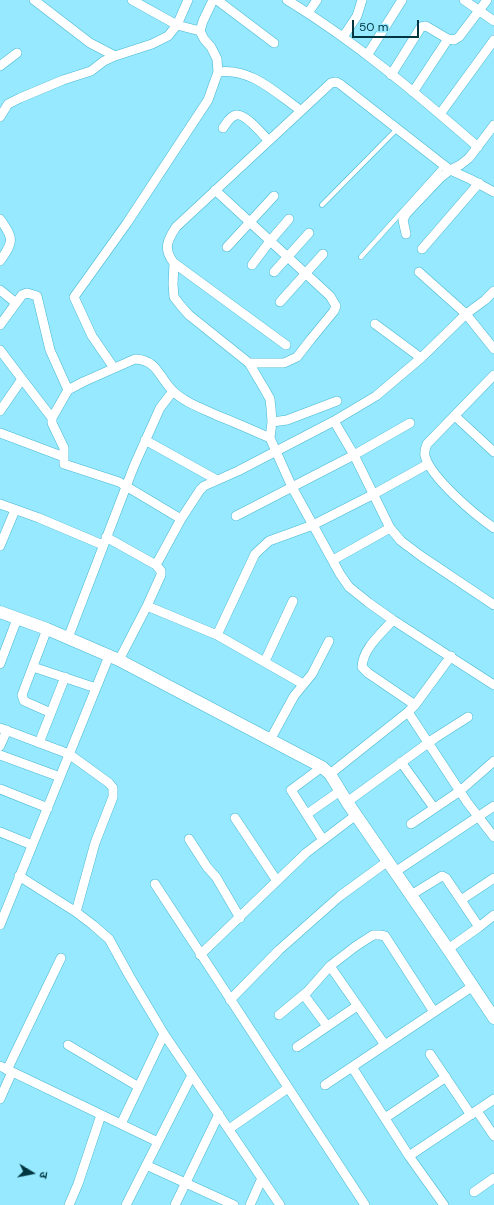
<!DOCTYPE html>
<meta charset="utf-8">
<style>
body{margin:0}
#map{position:relative;width:494px;height:1205px;overflow:hidden;background:#96e9fe;font-family:"DM Sans","Noto Sans Devanagari",sans-serif}
canvas{display:block}
.north{position:absolute;left:12px;top:1153px;width:40px;height:40px;-webkit-text-stroke:3px #96e9fe;paint-order:stroke;rotate:100deg;font-size:11px;font-weight:700;line-height:16px;text-align:center;color:#013540}
.north::after{content:'';display:block;margin:auto;width:14px;height:18px;background:#013540;clip-path:polygon(50% 0,100% 100%,50% 72%,0 100%)}
.scale{position:absolute;left:352px;top:20px;width:67px;height:18px;box-sizing:border-box;border:2px solid #013540;border-top:0;padding-left:5px;font-size:12px;line-height:14px;white-space:nowrap;color:#013540;-webkit-text-stroke:3px #96e9fe;paint-order:stroke}
</style>
<div id="map">
<canvas width="494" height="1205"></canvas>
<div class="north">उ</div>
<div class="scale">50 m</div>
</div>
<script>
const ctx = document.querySelector('canvas').getContext('2d');
ctx.lineJoin = 'round';
function stroke(path, color, width, dash) { ctx.strokeStyle = color; ctx.lineWidth = width; ctx.lineCap = dash ? 'butt' : 'round'; ctx.setLineDash(dash || []); ctx.stroke(path); }
const service = new Path2D(`
 M 322,205 L 397,129
 M 361,257 L 444,165`);
const minor = new Path2D(`
 M 34,0 L 90,43 L 115,56
 M 132,0 L 177,25 L 200,31
 M 217,0 L 274,43
 M 287,0 C 356,42 417,94 478,147
 M 464,0 L 494,21
 M 308,13 L 317,0
 M 343,37 L 357,16 L 362,0
 M 368,54 L 402,0
 M 0,66 L 17,53
 M 218,72 C 250,67 276,93 300,110
 M 391,75 L 421,27 L 426,26 L 448,39 L 454,40 L 459,37 L 487,0
 M 413,92 L 448,39
 M 440,114 L 494,40
 M 0,117 L 8,104 L 20,98 L 63,80 L 91,71 L 104,61 L 115,56 L 152,44 L 168,36 L 177,25 L 188,0
 M 223,128 C 226,124 230,116 236,115 C 245,113 262,134 268,140
 M 215,190 L 330,296 L 336,306 L 334,311 L 311,339 L 297,357 L 284,363 L 249,363
 M 0,219 C 14,239 14,241 0,261
 M 406,234 L 403,220 L 406,214 L 440,178 L 450,170 L 460,165 L 469,158 L 494,125
 M 227,247 L 274,196
 M 422,249 L 479,183
 M 174,263 L 286,345
 M 252,265 L 270,241 L 289,219
 M 274,272 L 309,233
 M 419,272 L 466,314 L 494,349
 M 0,290 L 16,303
 M 280,302 L 323,254
 M 375,324 L 421,358
 M 0,325 L 22,295 L 27,293 L 37,296 L 50,350 L 68,390 L 52,418 L 52,423 L 64,448 L 64,464 L 119,482 L 181,519
 M 0,350 L 22,379
 M 114,368 L 92,336 L 74,297 L 127,223 L 208,100 L 218,72 L 217,59 L 211,47 L 204,39 L 200,31 L 203,21 L 213,0
 M 494,375 L 427,444 C 425,449 424,452 425,456 C 431,478 475,515 494,528
 M 68,390 L 83,382 L 135,359 C 158,360 159,378 173,391 C 184,402 201,408 216,415 C 234,422 252,430 270,438 L 292,487 L 340,574 L 349,587 L 369,603 L 393,620 L 494,685
 M 0,411 L 22,379 L 52,418
 M 455,416 L 494,452
 M 334,421 L 354,455 L 390,528 L 401,541 L 421,556 L 494,605
 M 272,422 L 287,420 L 337,401
 M 0,433 L 64,457
 M 270,438 L 272,422 L 271,408 L 270,399 L 265,390 L 249,363 L 189,315 L 181,306 L 174,297 L 173,284 L 174,263 C 163,249 167,241 176,227 L 331,83 L 336,82 L 340,84 L 450,170 L 470,179 L 494,192
 M 145,440 L 217,480
 M 0,504 L 39,518 L 103,545
 M 236,516 L 354,455 L 410,423
 M 106,537 L 156,565 L 161,571 L 161,575 L 147,606 L 119,660
 M 0,546 L 15,510
 M 333,560 L 390,528
 M 156,565 L 181,519 L 200,490 L 204,486 L 238,471 L 334,421 L 376,396 L 421,358 L 466,314 L 485,300 L 494,291
 M 147,606 L 217,635 L 303,684
 M 393,620 C 381,634 363,648 362,667 L 368,673 L 415,705
 M 47,629 L 22,695 L 24,701 L 51,713
 M 217,635 L 255,554 L 269,541 L 313,525 L 374,494 L 428,464
 M 68,638 L 134,466 L 160,408 L 173,391
 M 265,661 L 293,601
 M 0,664 L 17,619
 M 33,667 L 96,688
 M 408,712 L 467,802 L 494,837
 M 0,728 L 69,754 L 109,783 L 113,788 L 113,797 L 95,843 L 76,912
 M 270,740 L 294,696 L 312,674 L 329,641
 M 39,743 L 65,677
 M 0,746 L 7,730
 M 0,755 L 60,777
 M 401,762 L 434,808
 M 322,767 L 291,790 L 323,840
 M 330,774 L 408,712 L 415,705 L 451,656
 M 0,789 L 48,808
 M 347,802 L 435,738 L 468,717
 M 307,814 L 340,791
 M 235,818 L 277,881
 M 411,824 L 460,791 L 494,761
 M 0,832 L 32,845
 M 189,839 L 207,867 L 216,877 L 240,918
 M 395,872 L 494,806
 M 19,876 L 76,912 L 93,925 L 109,939 L 130,977 L 164,1034 L 280,1205
 M 155,884 L 365,1205
 M 411,895 L 442,876 L 446,878 L 479,927
 M 461,900 L 494,878
 M 0,925 L 109,656
 M 448,949 L 479,927 L 494,915
 M 200,955 L 306,853 L 356,815
 M 330,966 L 385,1045
 M 304,995 L 327,1026
 M 230,1000 L 279,950 L 340,896 L 388,861
 M 279,1015 L 308,991 L 330,966 L 356,946 L 373,935 L 380,935 L 385,936 L 434,1012
 M 68,1045 L 139,1087
 M 297,1047 L 357,1006
 M 430,1054 L 471,1115
 M 0,1066 L 158,1142
 M 352,1067 L 409,1156 L 444,1205
 M 7,1070 L 61,958
 M 325,1085 L 473,986
 M 0,1099 L 12,1072
 M 477,1111 L 494,1136
 M 385,1118 L 446,1077
 M 121,1124 L 164,1034
 M 229,1129 L 288,1088
 M 409,1156 L 494,1099
 M 146,1165 L 234,1205
 M 474,1192 L 494,1178
 M 69,1205 L 78,1184 L 101,1115
 M 126,1205 L 192,1075
 M 175,1205 L 219,1114
 M 250,1205 L 262,1178`);
const tertiary = new Path2D(`
 M 0,612 L 47,629 L 119,660 L 322,767 L 330,774 L 347,802 L 448,949 L 494,1018`);
stroke(service, '#45b7d2', 5.5);
stroke(minor, '#45b7d2', 10);
stroke(tertiary, '#45b7d2', 13);
stroke(service, '#fff', 4.5);
stroke(minor, '#fff', 9);
stroke(tertiary, '#fff', 12);
</script>
